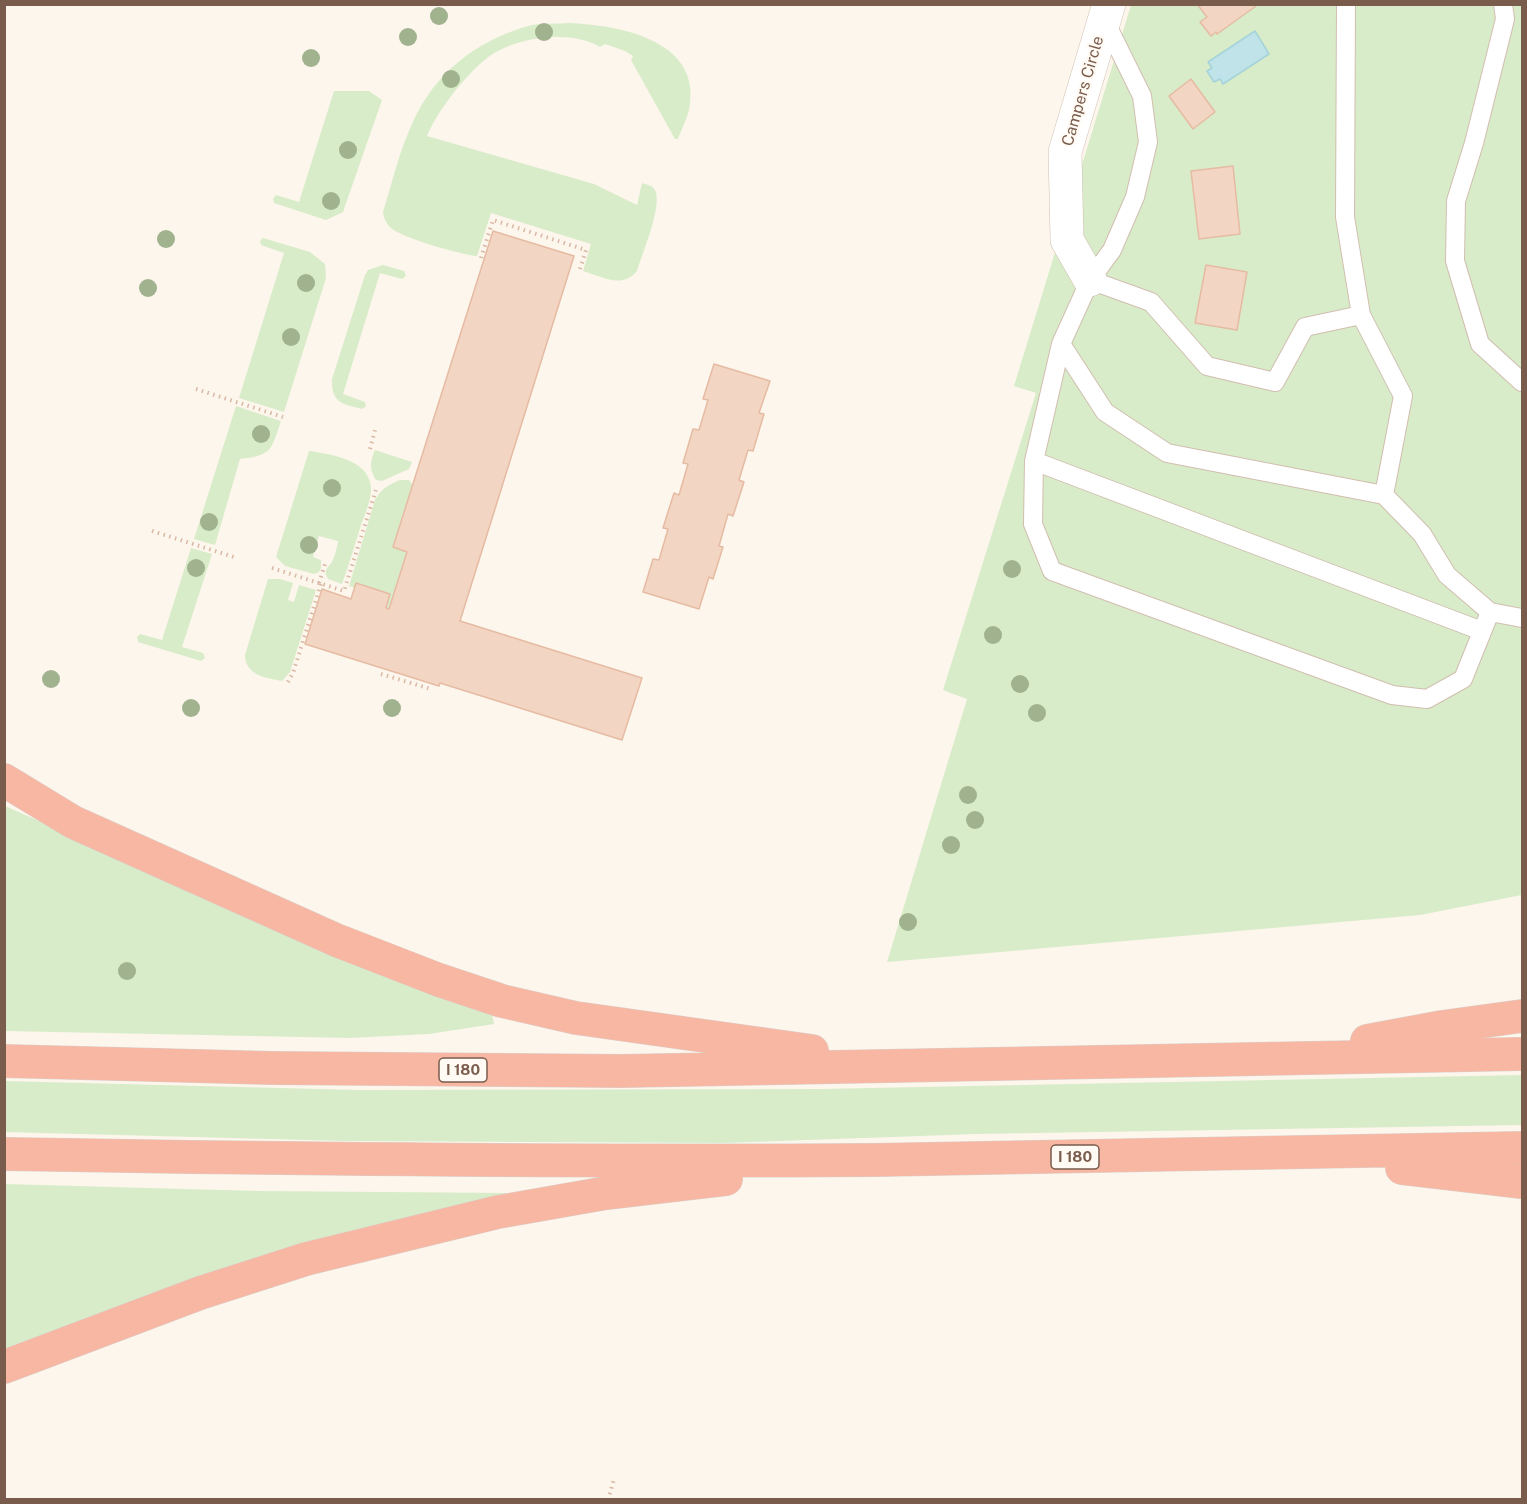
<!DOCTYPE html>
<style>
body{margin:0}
#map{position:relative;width:1527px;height:1504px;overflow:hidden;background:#fdf6ec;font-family:"Public Sans",sans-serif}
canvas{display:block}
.frame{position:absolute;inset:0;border:6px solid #7a5c4d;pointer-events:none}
</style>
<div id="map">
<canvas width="1527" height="1504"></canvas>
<div class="frame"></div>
</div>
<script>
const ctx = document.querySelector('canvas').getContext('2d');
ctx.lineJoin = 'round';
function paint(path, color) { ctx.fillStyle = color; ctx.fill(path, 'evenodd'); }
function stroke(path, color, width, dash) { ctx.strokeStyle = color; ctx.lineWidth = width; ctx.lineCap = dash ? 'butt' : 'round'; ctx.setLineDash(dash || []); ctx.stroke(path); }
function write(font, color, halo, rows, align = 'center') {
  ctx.font = font + ' "Public Sans",sans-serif'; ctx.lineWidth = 4.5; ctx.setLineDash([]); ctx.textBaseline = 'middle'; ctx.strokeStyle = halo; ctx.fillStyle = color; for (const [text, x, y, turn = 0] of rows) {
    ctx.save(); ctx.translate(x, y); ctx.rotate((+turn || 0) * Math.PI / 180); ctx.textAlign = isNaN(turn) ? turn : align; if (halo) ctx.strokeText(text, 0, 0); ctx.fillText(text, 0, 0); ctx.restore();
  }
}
paint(new Path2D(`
 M 1131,5 L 1522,5 L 1522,895 L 1420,915 L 887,962 L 967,699 L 943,690 L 1036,393 L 1014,386 Z
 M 569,23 C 617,25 699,39 690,104 C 689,115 682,128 678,139 L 675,139 L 631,60 L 633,56 L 625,51 L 605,44 L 600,47 C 570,29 513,37 486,59 C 466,74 436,113 427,136 L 594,184 L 637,205 L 642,183 C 647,185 652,185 655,190 C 663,205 642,254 637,271 C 622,289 603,277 583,271 L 591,244 L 491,213 L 477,256 C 462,255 402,238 391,228 C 386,223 384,219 383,212 C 392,183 399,152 412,124 C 434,73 478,39 532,25 C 544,23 557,24 569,23 Z
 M 334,91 L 369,91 L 382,100 L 343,212 L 326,220 L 274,203 L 273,199 L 276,195 L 299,202 Z
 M 263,238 L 310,252 L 325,264 L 326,278 L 284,412 L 239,398 L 284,253 L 261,245 L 260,241 Z
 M 383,265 L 404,271 L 406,276 L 402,279 L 380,273 L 343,394 L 365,402 L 366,406 L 362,409 C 343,404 331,403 332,379 L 365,275 L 368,270 Z
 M 236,406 L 281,421 C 271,450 273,455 240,459 L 215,545 L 194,539 Z
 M 375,450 L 412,462 L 409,469 L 382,481 L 376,480 C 369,469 370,461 375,450 Z
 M 309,451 C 331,454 371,460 371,489 C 371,501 365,514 361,525 C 355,545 349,564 342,584 L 328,579 C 323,570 327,569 332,562 C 335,556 337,547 338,541 L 319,536 L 313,557 L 321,560 L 321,568 L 319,572 L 314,574 L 285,566 L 276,557 Z
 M 400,480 L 409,480 L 414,487 L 407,552 L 389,609 L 386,608 L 388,599 L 349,586 L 375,500 C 381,489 388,485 400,480 Z
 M 191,548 L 212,554 L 182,647 L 203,653 L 205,658 L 201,661 L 138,642 L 137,637 L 140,634 L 162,640 Z
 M 268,579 L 280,579 L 293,583 L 288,600 L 294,602 L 299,585 L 316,590 L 290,672 L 282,681 C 266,678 245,675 245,655 Z
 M 5,806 L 422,990 L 492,1014 L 494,1024 L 429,1034 L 350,1038 L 5,1031 Z
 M 1522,1075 L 1522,1125 L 976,1134 L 724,1143 L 345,1141 L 4,1132 L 5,1081 L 358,1090 L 821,1089 Z
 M 5,1184 L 258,1191 L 508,1193 L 500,1200 L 5,1351 Z`), '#d8ecc9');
const water = new Path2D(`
 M 1255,31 L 1269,54 L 1223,84 L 1220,79 L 1214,82 L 1207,71 L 1212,68 L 1208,62 Z`);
paint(water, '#bfe3e8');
stroke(water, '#a5d3da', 1.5);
const building = new Path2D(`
 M 1197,4 L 1255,4 L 1256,6 L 1217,34 L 1216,32 L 1211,36 L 1200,22 L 1207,17 Z
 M 1191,79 L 1215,112 L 1193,129 L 1169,96 Z
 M 1233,166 L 1240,234 L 1199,239 L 1191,171 Z
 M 493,231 L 574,256 L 460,621 L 642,678 L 622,740 L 440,683 L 439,686 L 305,644 L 322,589 L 351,599 L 356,583 L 390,594 L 386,608 L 389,609 L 407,552 L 393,547 Z
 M 1206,265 L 1247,272 L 1237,330 L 1195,323 Z
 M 714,364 L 770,381 L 759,413 L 764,414 L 753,451 L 748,450 L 739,480 L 744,482 L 733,516 L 728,514 L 719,546 L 723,547 L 713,579 L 709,577 L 699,609 L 643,592 L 653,559 L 659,560 L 668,529 L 663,528 L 674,493 L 679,495 L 688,464 L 683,463 L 693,429 L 699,430 L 708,400 L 703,399 Z`);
paint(building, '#f3d5c3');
stroke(building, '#e6bba3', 1.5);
const lane = new Path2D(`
 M 1346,4 L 1345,217 L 1361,315 L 1403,396 L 1384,495 L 1422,534 L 1447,575 L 1490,612 L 1522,618
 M 1503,4 L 1505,19 L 1474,143 L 1456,201 L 1455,261 L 1480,344 L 1522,382
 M 1105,21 L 1142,96 L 1148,142 L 1135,197 L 1112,250 L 1090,280 L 1061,344 L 1034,461 L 1033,524 L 1052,571 L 1392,695 L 1427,699 L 1463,679 L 1490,612
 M 1090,280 L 1151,302 L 1207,366 L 1275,382 L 1305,327 L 1361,315
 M 1061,344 L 1105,412 L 1167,453 L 1384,495
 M 1034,461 L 1482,631`);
const street = new Path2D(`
 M 1090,280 L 1067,240 L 1065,152 L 1109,4`);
const highway = new Path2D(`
 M 4,780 L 73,822 L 336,940 L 439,980 L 502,1001 L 576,1018 L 812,1051
 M 1367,1041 L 1442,1027 L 1522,1016
 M 4,1061 L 272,1068 L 622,1071 L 1522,1054
 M 4,1154 C 294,1159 584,1162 874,1160 C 1090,1158 1306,1153 1522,1148
 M 1402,1168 L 1522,1182
 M 4,1367 L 200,1293 L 306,1259 L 498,1212 L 606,1193 L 726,1179`);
stroke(lane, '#d1beb0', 20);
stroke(street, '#d1beb0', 34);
stroke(highway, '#dad1cd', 34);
stroke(new Path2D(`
 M 481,258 L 493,220 L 586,250 L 580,269
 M 196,389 L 283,417
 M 370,449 L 375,430
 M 152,531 L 234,557
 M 272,568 L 344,591 L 376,490
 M 319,583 L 326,561
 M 381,674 L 431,689
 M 288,682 L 293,673 L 321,584
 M 608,1500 L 614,1479`), '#d9b8a5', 4, [1.5, 4.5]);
stroke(lane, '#fff', 18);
stroke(street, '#fff', 33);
stroke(highway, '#f7b7a3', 33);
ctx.fillStyle = '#a0b28e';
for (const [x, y] of [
 [439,16],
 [544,32],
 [408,37],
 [311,58],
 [451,79],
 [348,150],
 [331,201],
 [166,239],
 [306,283],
 [148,288],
 [291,337],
 [261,434],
 [332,488],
 [209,522],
 [309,545],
 [196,568],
 [1012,569],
 [993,635],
 [51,679],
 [1020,684],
 [191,708],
 [392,708],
 [1037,713],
 [968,795],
 [975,820],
 [951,845],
 [908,922],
 [127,971]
]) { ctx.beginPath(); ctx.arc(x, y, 9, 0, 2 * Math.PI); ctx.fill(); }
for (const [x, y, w] of [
 [463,1070,48],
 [1075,1157,48]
]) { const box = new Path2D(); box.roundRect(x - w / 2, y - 12, w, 24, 4.5); ctx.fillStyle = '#fffaf3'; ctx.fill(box); stroke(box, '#7a5c4d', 1.5); }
write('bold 15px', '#7a5c4d', null, [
 ["I 180",463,1070],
 ["I 180",1075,1157]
]);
write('16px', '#7a5c4d', '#fffaf3', [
 ["Campers Circle",1083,91,-74]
]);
</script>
